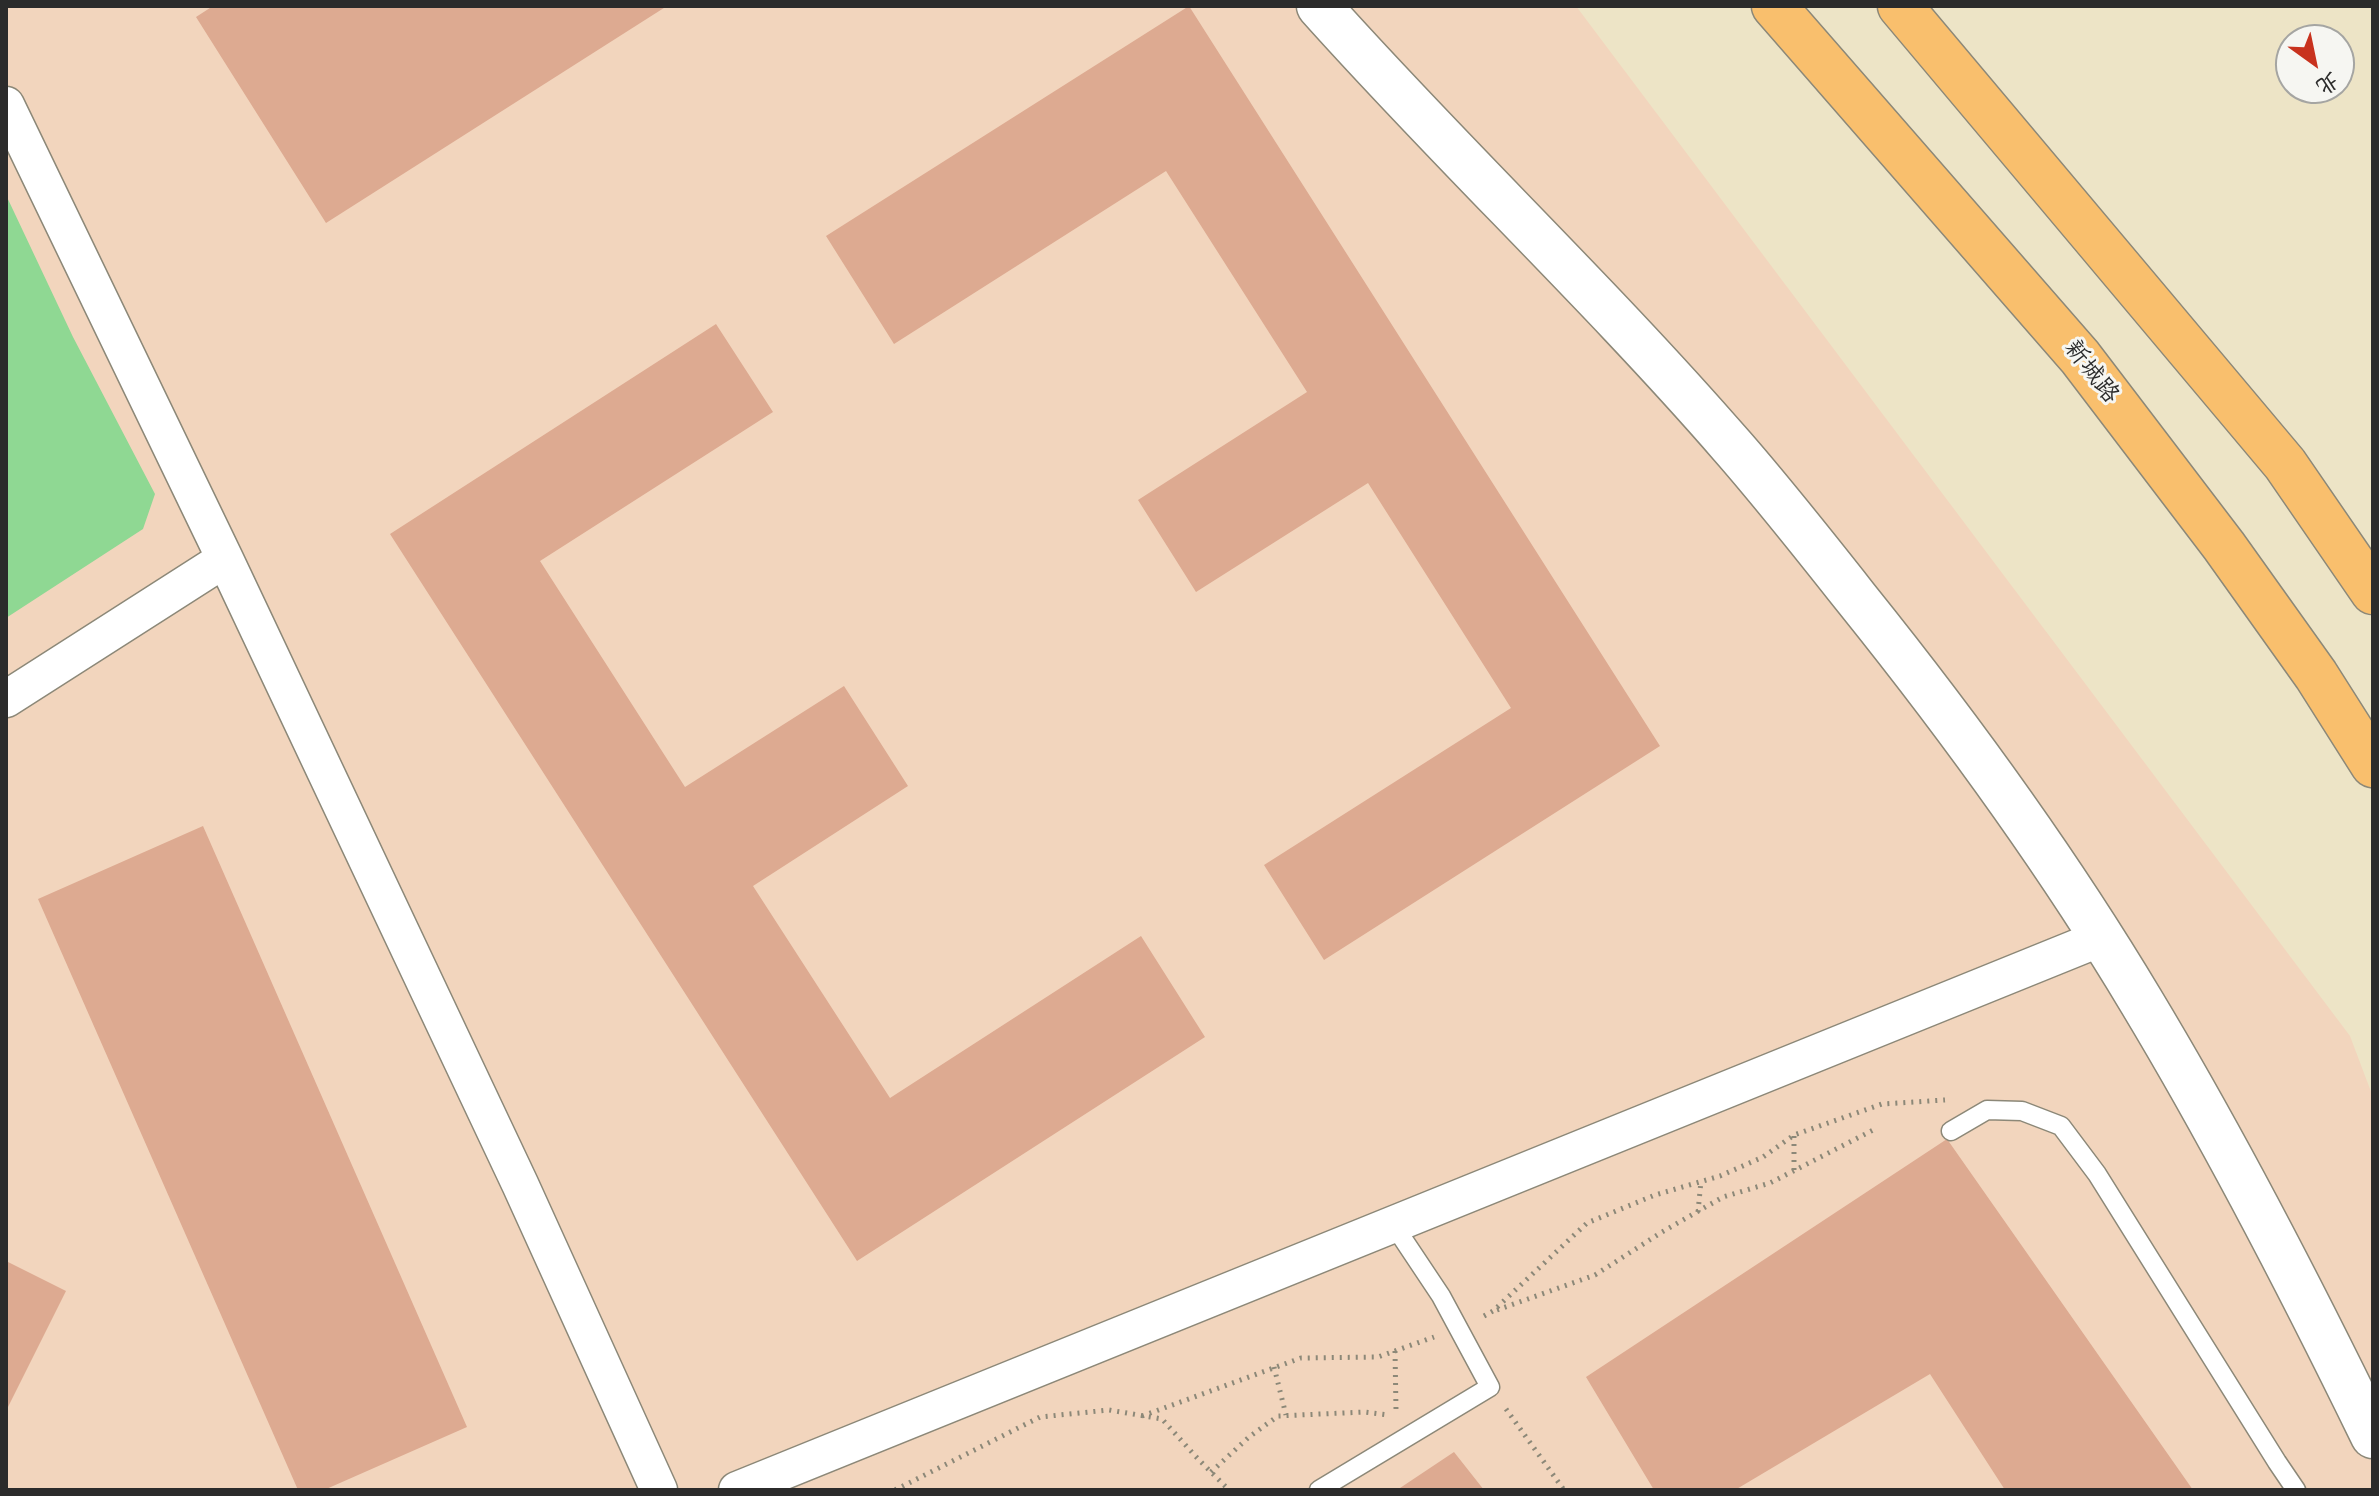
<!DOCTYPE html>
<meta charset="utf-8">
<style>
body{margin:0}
#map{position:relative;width:2379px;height:1496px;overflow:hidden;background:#ede4c6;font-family:"Balsamiq Sans","LXGW WenKai TC",sans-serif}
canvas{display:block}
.frame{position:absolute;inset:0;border:8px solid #2b2b2b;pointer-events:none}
.north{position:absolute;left:2275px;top:24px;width:80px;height:80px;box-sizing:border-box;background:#f6f6f2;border:2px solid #a5a5a2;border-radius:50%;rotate:147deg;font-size:22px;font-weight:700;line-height:32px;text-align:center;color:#2b2b2b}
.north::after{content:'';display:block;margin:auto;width:28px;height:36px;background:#c8321e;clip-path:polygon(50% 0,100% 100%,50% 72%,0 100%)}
</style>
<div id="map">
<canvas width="2379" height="1496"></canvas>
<div class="frame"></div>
<div class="north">北</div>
</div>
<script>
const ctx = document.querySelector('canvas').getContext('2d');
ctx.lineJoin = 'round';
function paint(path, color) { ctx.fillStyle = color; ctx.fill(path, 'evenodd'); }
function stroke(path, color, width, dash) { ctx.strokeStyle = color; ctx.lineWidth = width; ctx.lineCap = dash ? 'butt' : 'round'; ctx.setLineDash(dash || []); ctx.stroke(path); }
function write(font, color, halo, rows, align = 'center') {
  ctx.font = font + ' "Balsamiq Sans","LXGW WenKai TC",sans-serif'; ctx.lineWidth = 6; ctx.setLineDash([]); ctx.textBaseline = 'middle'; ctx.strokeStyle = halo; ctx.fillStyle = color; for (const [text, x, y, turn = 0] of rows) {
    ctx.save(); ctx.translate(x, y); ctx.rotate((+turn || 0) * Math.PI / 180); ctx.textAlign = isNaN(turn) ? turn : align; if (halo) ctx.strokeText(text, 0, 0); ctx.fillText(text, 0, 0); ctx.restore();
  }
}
paint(new Path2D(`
 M 6,6 L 1576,6 L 2350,1036 L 2373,1097 L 2373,1490 L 6,1490 Z`), '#f2d5bd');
paint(new Path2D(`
 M 6,195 L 73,337 L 155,494 L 143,529 L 6,618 Z`), '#8fd893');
paint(new Path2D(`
 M 213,6 L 667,6 L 326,223 L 196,17 Z
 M 1189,6 L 1660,746 L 1324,960 L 1264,865 L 1511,708 L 1368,483 L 1196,592 L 1138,500 L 1307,392 L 1166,171 L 894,344 L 826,236 Z
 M 716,324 L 773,412 L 540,561 L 685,787 L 844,686 L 908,786 L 753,886 L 890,1098 L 1141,936 L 1205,1037 L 857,1261 L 390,534 Z
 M 203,826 L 467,1427 L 324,1490 L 298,1490 L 38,899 Z
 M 1947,1139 L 2193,1490 L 2005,1490 L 1930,1374 L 1735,1490 L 1654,1490 L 1586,1377 Z
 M 6,1261 L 66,1291 L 6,1411 Z
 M 1454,1452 L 1484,1490 L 1397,1490 Z`), '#ddaa91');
const service = new Path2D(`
 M 1951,1131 L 1987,1110 L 2022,1111 L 2061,1126 L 2097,1174 L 2277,1462 L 2296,1490
 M 1319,1490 L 1490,1387 L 1441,1296 L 1393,1224`);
const minor = new Path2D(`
 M 6,105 L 225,559 L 520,1184 L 659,1490
 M 6,699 L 225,559
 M 737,1490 L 2101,938`);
const tertiary = new Path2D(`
 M 1319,6 C 1453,156 1599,293 1731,445 C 1774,494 1815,546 1856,598 C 1959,726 2056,859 2141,1001 C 2226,1142 2301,1288 2373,1436`);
const primary = new Path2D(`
 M 1774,6 L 2080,357 L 2224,546 L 2316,675 L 2373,765
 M 1900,6 L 2285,464 L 2373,592`);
stroke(service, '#8c8878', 21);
stroke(minor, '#8c8878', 39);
stroke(tertiary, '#8c8878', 47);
stroke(primary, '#8c8878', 47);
stroke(new Path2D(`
 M 1794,1136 L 1794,1170
 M 1698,1212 L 1701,1181
 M 1497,1310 L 1595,1275 L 1662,1232 L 1723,1197 L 1770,1183 L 1877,1128
 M 1484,1316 L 1493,1311 L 1587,1223 L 1655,1195 L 1720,1176 L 1763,1157 L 1794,1135 L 1882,1104 L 1945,1100
 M 1395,1351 L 1396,1410
 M 1274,1367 L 1286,1415
 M 1506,1409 L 1564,1490
 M 1142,1416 L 1301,1358 L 1378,1357 L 1434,1337
 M 1211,1472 L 1249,1437 L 1278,1416 L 1364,1412 L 1389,1415
 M 895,1490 L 1040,1417 L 1109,1410 L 1162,1419 L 1199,1460 L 1229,1490`), '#8c8878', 5, [2, 6]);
stroke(service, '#fff', 18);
stroke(minor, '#fff', 36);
stroke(tertiary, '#fff', 44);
stroke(primary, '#f9bf6d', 44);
write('24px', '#2b2b2b', '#f6f6f2', [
 ["新城路",2091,372,52]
]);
</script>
